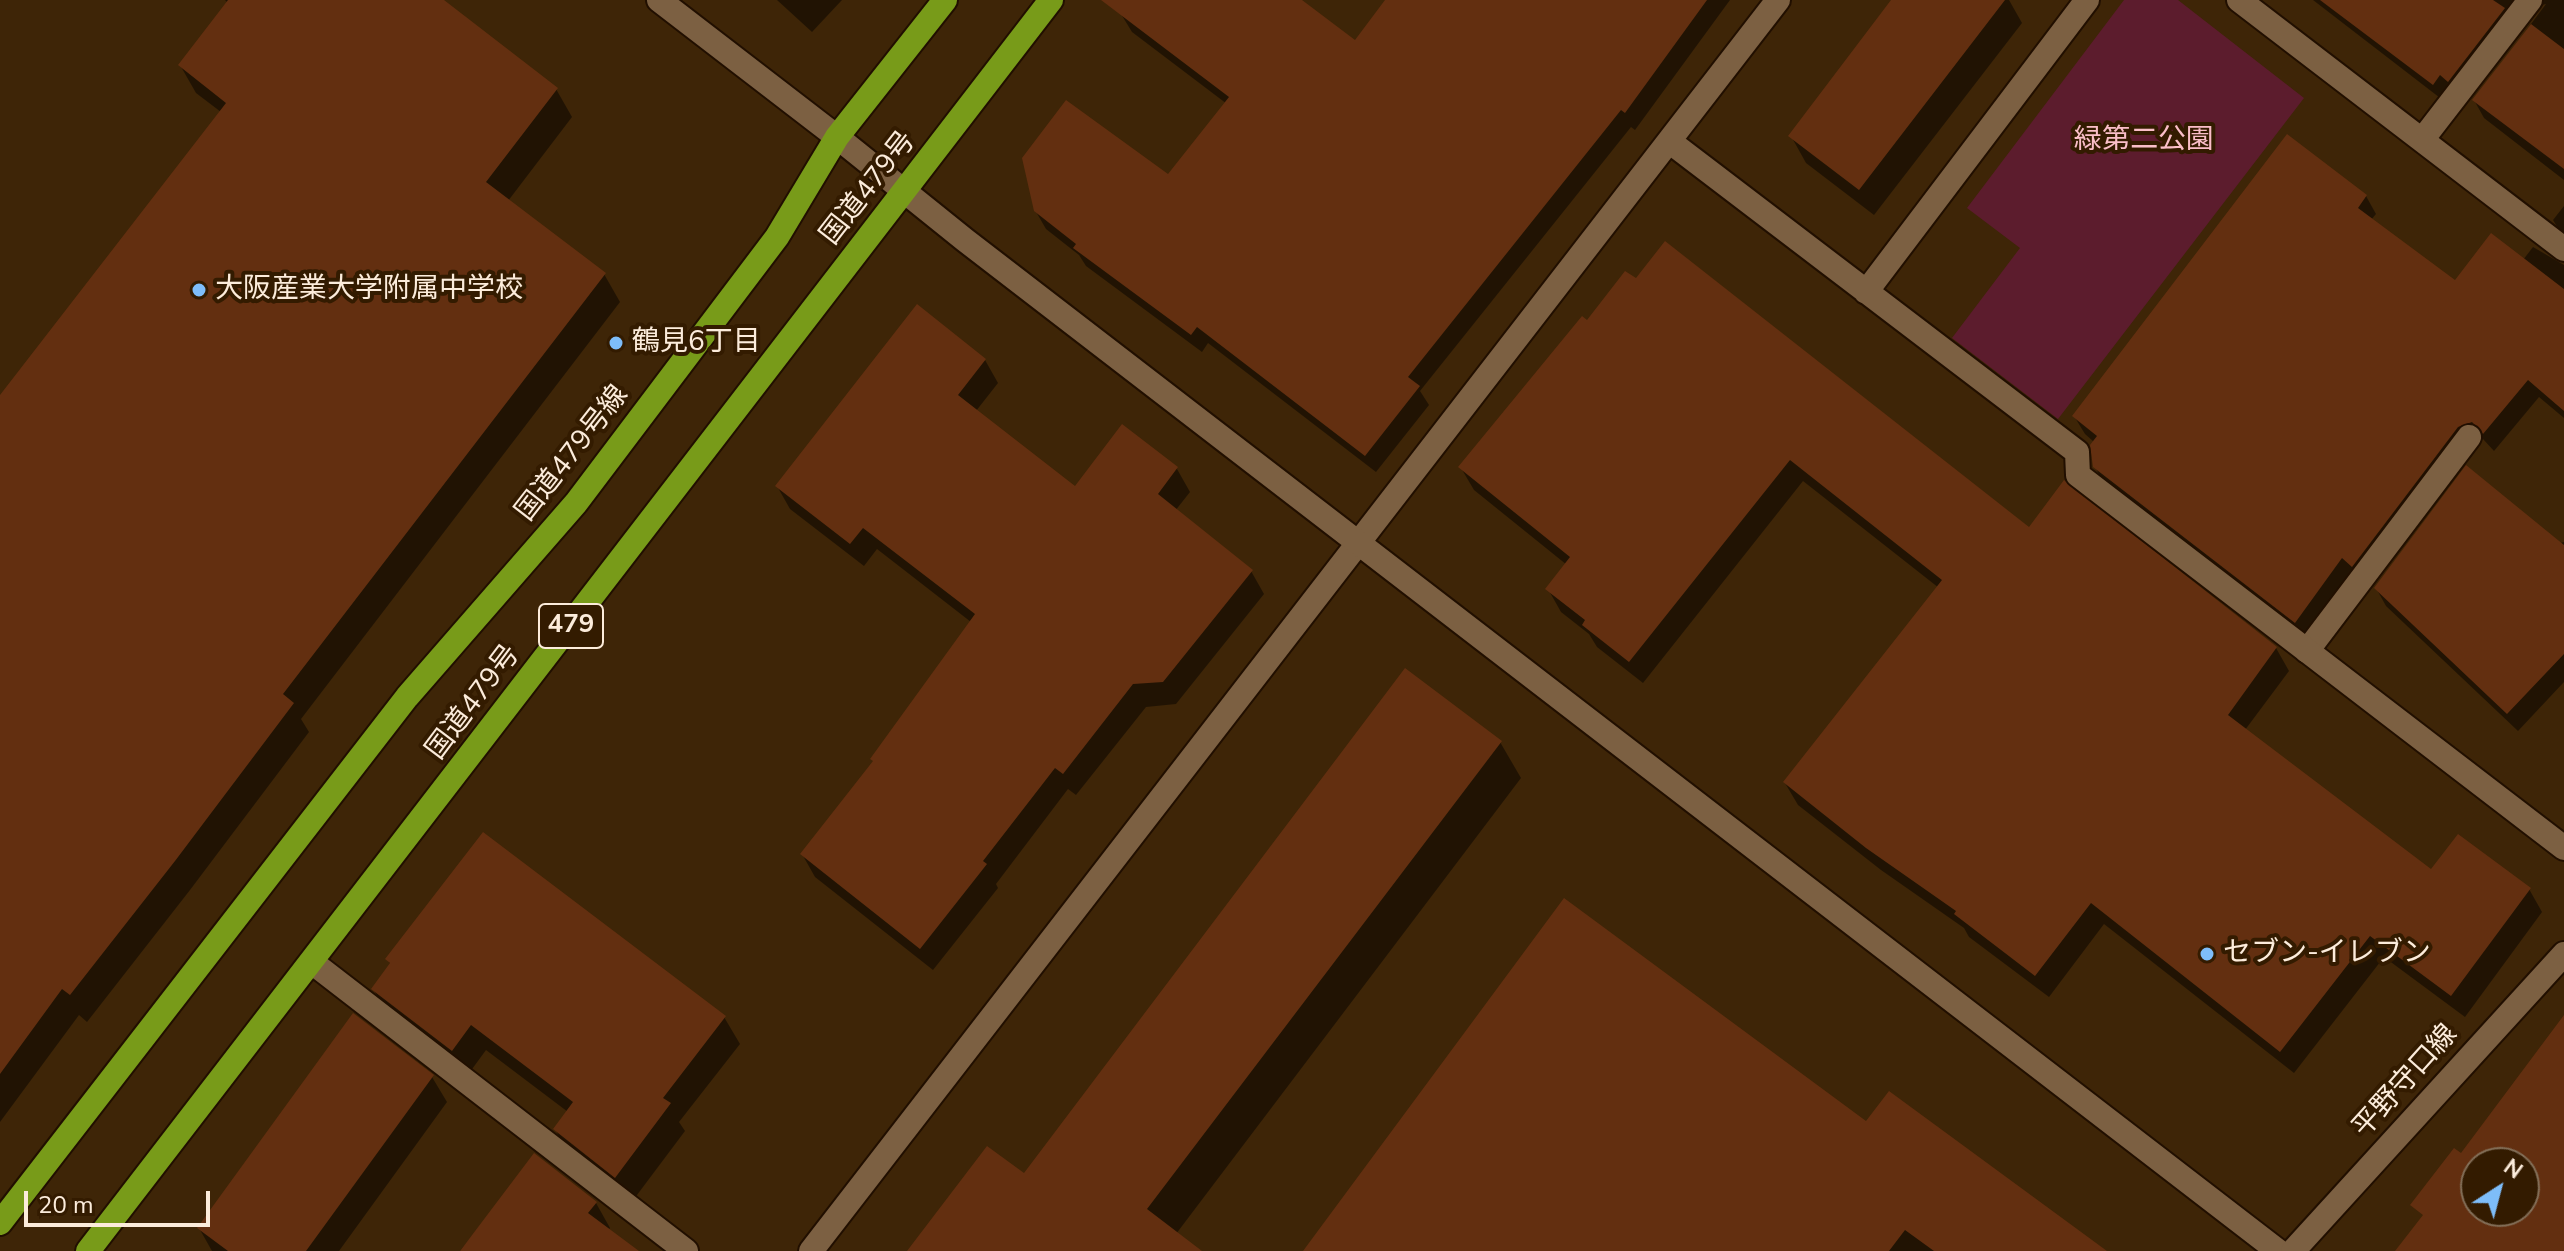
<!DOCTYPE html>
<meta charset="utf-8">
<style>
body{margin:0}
#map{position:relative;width:2564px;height:1251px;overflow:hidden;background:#3e2507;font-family:"Nunito Sans",sans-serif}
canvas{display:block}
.north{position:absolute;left:2460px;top:1147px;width:80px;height:80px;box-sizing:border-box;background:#331b00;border:2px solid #836f58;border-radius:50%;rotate:36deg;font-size:22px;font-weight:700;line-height:32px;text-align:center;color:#fcecdb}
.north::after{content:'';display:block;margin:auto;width:28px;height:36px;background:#7ebdf9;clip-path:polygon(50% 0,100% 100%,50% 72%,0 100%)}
.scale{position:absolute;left:24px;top:1191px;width:186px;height:36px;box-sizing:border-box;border:4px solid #fcecdb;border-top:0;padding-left:10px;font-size:24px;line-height:28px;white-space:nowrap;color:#fcecdb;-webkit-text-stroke:6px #331b00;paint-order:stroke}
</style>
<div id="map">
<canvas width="2564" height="1251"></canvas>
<div class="north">N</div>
<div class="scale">20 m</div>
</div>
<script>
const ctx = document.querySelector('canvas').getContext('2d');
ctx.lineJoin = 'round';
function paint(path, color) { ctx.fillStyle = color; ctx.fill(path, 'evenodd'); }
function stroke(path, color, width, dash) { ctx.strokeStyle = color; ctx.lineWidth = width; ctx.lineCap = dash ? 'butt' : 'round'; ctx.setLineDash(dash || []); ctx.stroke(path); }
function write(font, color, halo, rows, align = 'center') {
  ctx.font = font + ' "Nunito Sans","Noto Sans JP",sans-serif'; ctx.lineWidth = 8; ctx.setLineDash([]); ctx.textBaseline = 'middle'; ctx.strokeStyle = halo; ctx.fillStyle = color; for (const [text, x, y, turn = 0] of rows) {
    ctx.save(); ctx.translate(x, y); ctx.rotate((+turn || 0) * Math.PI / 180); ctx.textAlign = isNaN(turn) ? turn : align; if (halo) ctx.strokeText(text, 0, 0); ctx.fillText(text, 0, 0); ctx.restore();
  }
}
paint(new Path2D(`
 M 2124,0 L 2178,0 L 2304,98 L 2058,419 L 1952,338 L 2020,248 L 1967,208 Z`), '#5c1c2d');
paint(new Path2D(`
 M 225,0 L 441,0 L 556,89 L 572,117 L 508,201 L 604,274 L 620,302 L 301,719 L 309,732 L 190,890 L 87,1022 L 79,1015 L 0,1122 L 0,399 L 221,112 L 196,93 L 180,65 L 228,3 Z
 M 777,0 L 842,0 L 812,32 Z
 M 1132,0 L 1299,0 L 1356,43 L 1388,0 L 1730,0 L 1635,130 L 1631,127 L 1420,391 L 1429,405 L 1376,472 L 1208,343 L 1202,352 L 1086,266 L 1079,255 L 1046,229 L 1035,210 L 1168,177 L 1227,104 L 1132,32 L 1121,14 Z
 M 1896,0 L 2009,0 L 2022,23 L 1874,215 L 1806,163 L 1791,136 Z
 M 2313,0 L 2564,0 L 2564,180 L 2484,118 L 2474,100 L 2546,4 L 2529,8 L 2444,101 Z
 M 2366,196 L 2376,214 L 2371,220 L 2456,283 L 2523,260 L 2533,247 L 2564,265 L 2564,418 L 2539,397 L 2494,451 L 2483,439 L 2468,445 L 2306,639 L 2105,485 L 2095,467 L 2094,442 L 2085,434 L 2074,416 Z
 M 2564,206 L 2564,238 L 2553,220 Z
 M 1582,319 L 2276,648 L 2289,671 L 2245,730 L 2431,872 L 2529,889 L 2542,912 L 2465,1017 L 2384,957 L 2294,1073 L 2104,924 L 2049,997 L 1969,937 L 1964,928 L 1881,870 L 1798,805 L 1785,783 L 1939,588 L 1803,481 L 1643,683 L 1597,647 L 1589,634 L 1561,612 L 1548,589 L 1567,565 L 1474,490 L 1461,468 Z
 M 985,360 L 998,383 L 976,411 L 1075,489 L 1177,469 L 1190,492 L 1175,511 L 1251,571 L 1264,594 L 1176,704 L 1146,707 L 1076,795 L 1068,789 L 996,884 L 998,888 L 933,970 L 815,877 L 802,854 L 874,762 L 971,622 L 877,549 L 864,566 L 790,509 L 777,486 Z
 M 2564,542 L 2564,682 L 2518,731 L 2386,606 L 2376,588 Z
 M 1500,742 L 1521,778 L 1176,1234 L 1199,1251 L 909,1251 L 1024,1176 Z
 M 387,959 L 724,1017 L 740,1044 L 679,1122 L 685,1131 L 631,1203 L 570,1156 L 555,1129 L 568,1112 L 486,1050 L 467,1076 L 389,1015 L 373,989 L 391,965 Z
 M 432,1077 L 447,1102 L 339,1251 L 212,1251 L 199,1228 Z
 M 1867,1124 L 2104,1251 L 1306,1251 Z
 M 535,1156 L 596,1203 L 610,1228 L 608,1231 L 635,1251 L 460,1251 Z`), '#0007');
paint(new Path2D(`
 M 228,0 L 444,0 L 558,88 L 486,182 L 606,273 L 283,694 L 294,703 L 175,861 L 70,995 L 62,989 L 0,1074 L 0,395 L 226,103 L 178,65 Z
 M 1101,0 L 1302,0 L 1355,40 L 1385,0 L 1707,0 L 1625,113 L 1621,110 L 1408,377 L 1420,386 L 1365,456 L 1197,327 L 1191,335 L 1073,248 L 1076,244 L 1034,211 L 1022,158 L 1066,100 L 1168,174 L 1229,97 Z
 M 1891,0 L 2005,0 L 1859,190 L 1788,136 Z
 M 2320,0 L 2493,0 L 2505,8 L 2448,82 L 2440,75 L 2433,85 Z
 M 2531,24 L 2564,49 L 2564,169 L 2472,100 Z
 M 2287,134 L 2367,195 L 2358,208 L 2455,280 L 2491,233 L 2564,289 L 2564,411 L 2528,380 L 2483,434 L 2472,422 L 2458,427 L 2352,567 L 2342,558 L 2295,623 L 2093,467 L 2090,445 L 2097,436 L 2072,416 Z
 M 1665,241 L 2029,527 L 2064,480 L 2277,647 L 2228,715 L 2431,869 L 2458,834 L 2531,888 L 2451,996 L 2370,936 L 2280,1052 L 2091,903 L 2035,976 L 1954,914 L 1956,911 L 1866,848 L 1783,782 L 1942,580 L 1790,460 L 1629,662 L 1582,625 L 1585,620 L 1545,589 L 1570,557 L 1458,467 L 1582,316 L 1587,320 L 1625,271 L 1636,278 Z
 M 917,304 L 986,359 L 958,395 L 1075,486 L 1122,424 L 1178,467 L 1158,494 L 1253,570 L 1163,682 L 1133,684 L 1063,774 L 1055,768 L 983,861 L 987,864 L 920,949 L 800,854 L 873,761 L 870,759 L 975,614 L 863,528 L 850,544 L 775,486 Z
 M 2466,465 L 2564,545 L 2564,654 L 2507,714 L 2374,588 Z
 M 1405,668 L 1502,741 L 1147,1209 L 1202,1251 L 907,1251 L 987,1146 L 1024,1173 Z
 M 483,832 L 726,1016 L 663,1098 L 671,1103 L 615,1178 L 553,1129 L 573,1102 L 471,1025 L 452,1051 L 371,989 L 390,963 L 385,959 Z
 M 1564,898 L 1866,1121 L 1889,1091 L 2107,1251 L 1934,1251 L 1905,1230 L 1889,1251 L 1303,1251 Z
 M 353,1013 L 434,1075 L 306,1251 L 228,1251 L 197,1228 Z
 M 2564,1015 L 2564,1251 L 2395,1251 L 2423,1215 L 2410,1205 L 2454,1148 L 2461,1153 ZM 2476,1163 L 2524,1163 L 2524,1211 L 2476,1211 Z
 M 534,1153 L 597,1202 L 588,1213 L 639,1251 L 460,1251 Z`), '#632f10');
const service = new Path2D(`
 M 2307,651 L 2469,437`);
const minor = new Path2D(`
 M 659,0 L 837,137
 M 2239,0 L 2564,249
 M 2422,140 L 2530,0
 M 1669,141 L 2077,452 L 2078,475 L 2564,848
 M 1866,292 L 2087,0
 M 313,963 L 686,1251
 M 811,1251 L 1778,0`);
const tertiary = new Path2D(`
 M 837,137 L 965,240 L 2278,1251`);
const secondary = new Path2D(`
 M 2293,1251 L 2564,954`);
const trunk = new Path2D(`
 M 0,1223 L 407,697 L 576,503 L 777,237 L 837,137 L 945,0
 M 88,1251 L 1051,0`);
stroke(service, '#210f00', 28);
stroke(minor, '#210f00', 28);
stroke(tertiary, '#210f00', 28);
stroke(secondary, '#210f00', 28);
stroke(trunk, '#210f00', 28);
stroke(service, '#7c6042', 24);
stroke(minor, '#7c6042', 24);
stroke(tertiary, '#7c6042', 24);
stroke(secondary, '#7c6042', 24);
stroke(trunk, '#789b19', 24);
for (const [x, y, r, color] of [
 [199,290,8,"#7ebdf9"],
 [616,343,8,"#7ebdf9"],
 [2207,954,8,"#7ebdf9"]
]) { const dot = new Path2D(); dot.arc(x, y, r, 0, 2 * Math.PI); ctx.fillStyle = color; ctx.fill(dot); stroke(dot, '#331b00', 3); }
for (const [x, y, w] of [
 [571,626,64]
]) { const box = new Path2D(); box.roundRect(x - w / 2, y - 22, w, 44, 6); ctx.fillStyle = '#331b00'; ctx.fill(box); stroke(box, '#fcecdb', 2); }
write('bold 26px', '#fcecdb', null, [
 ["479",571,626]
]);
write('28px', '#fabec8', '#331b00', [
 ["緑第二公園",2144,141]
]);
write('28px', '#fcecdb', '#331b00', [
 ["国道479号",869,189,-52],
 ["国道479号線",573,454,-52],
 ["国道479号",474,703,-53],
 ["平野守口線",2406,1082,-48]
]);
write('28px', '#fcecdb', '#331b00', [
 ["大阪産業大学附属中学校",215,290],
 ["鶴見6丁目",632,343],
 ["セブン-イレブン",2223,954]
], 'left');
</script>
